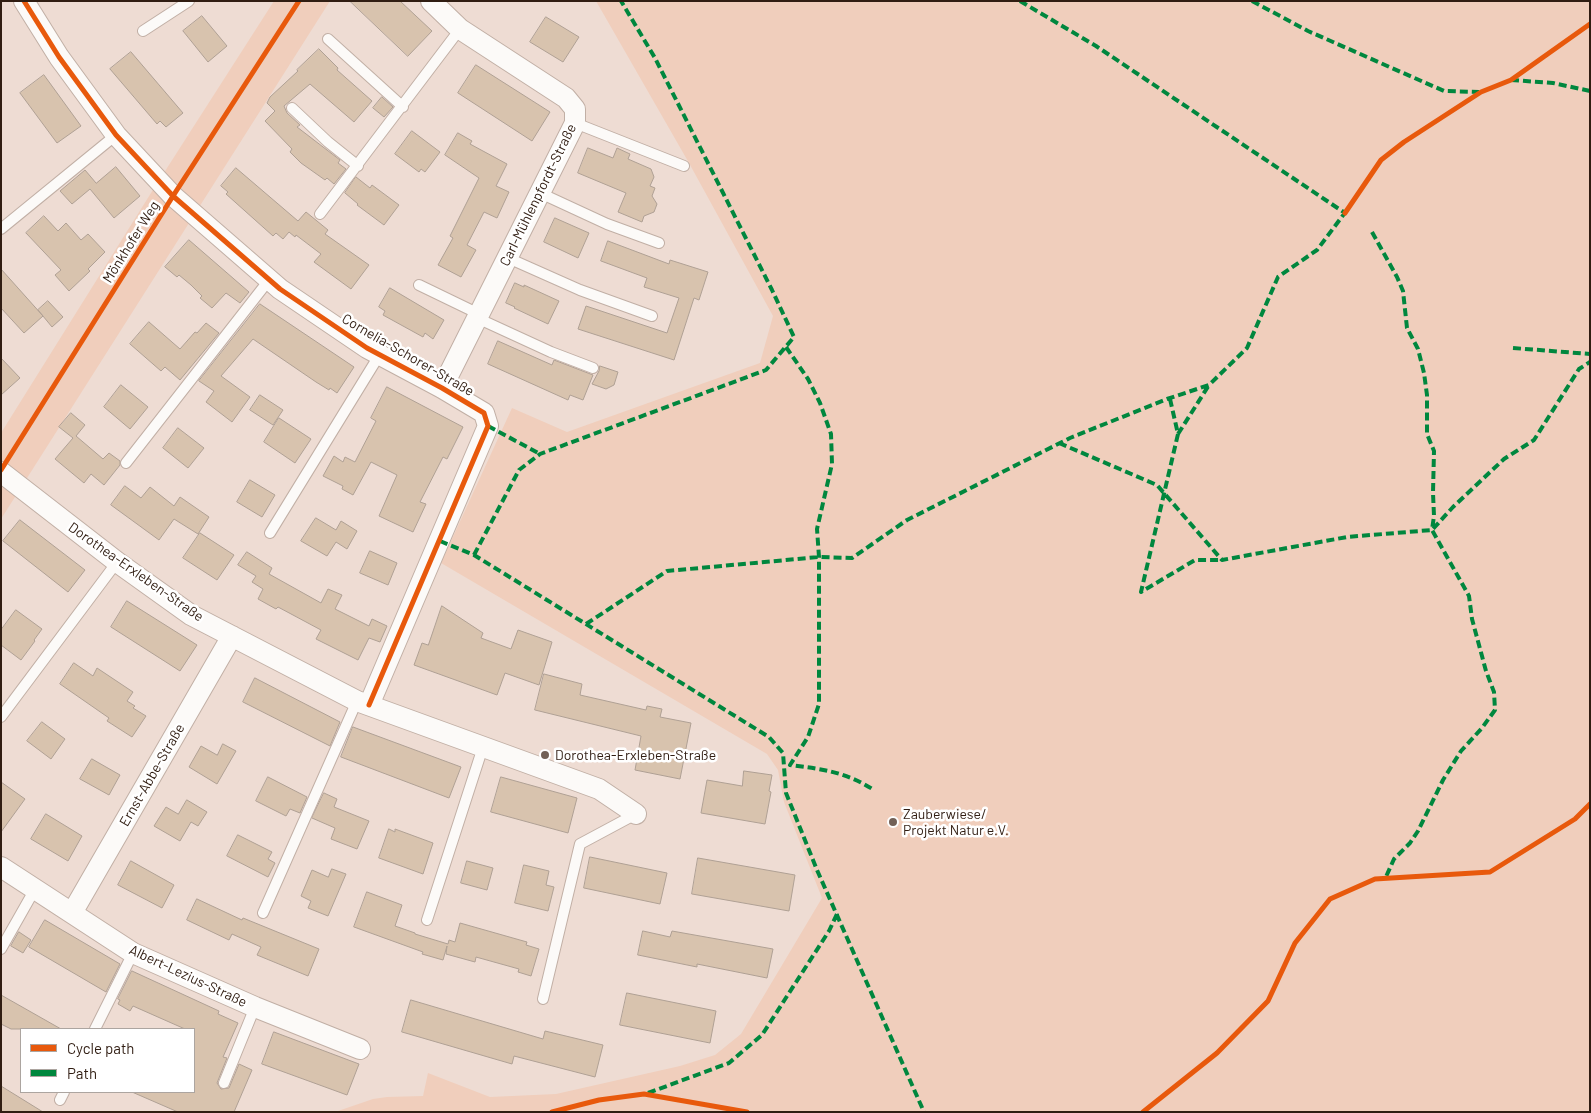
<!DOCTYPE html>
<meta charset="utf-8">
<style>
body{margin:0}
#map{position:relative;width:1591px;height:1113px;overflow:hidden;background:#eedcd3;font-family:Barlow,sans-serif}
canvas{display:block}
.frame{position:absolute;inset:0;border:2px solid #301d12;pointer-events:none}
.legend{position:absolute;left:20px;top:1028px;width:175px;height:65px;box-sizing:border-box;background:#fff;border:1px solid #aca5a0;margin:0;padding:6px 9px;list-style:none;font-size:15px;color:#301d12}
.legend li{display:flex;align-items:center;gap:10px;height:25px}
.legend b{width:25px;border:1px solid #aca5a0}
</style>
<div id="map">
<canvas width="1591" height="1113"></canvas>
<div class="frame"></div>
<ul class="legend">
<li><b style="height:6px;background:#e8590c"></b>Cycle path</li>
<li><b style="height:6px;background:#00873e"></b>Path</li>
</ul>
</div>
<script>
const ctx = document.querySelector('canvas').getContext('2d');
ctx.lineJoin = 'round';
function paint(path, color) { ctx.fillStyle = color; ctx.fill(path, 'evenodd'); }
function stroke(path, color, width, dash) { ctx.strokeStyle = color; ctx.lineWidth = width; ctx.lineCap = dash ? 'butt' : 'round'; ctx.setLineDash(dash || []); ctx.stroke(path); }
function write(font, color, halo, rows, align = 'center') {
  ctx.font = font + ' Barlow,sans-serif'; ctx.lineWidth = 5; ctx.setLineDash([]); ctx.textBaseline = 'middle'; ctx.strokeStyle = halo; ctx.fillStyle = color; for (const [text, x, y, turn = 0] of rows) {
    ctx.save(); ctx.translate(x, y); ctx.rotate((+turn || 0) * Math.PI / 180); ctx.textAlign = isNaN(turn) ? turn : align; if (halo) ctx.strokeText(text, 0, 0); ctx.fillText(text, 0, 0); ctx.restore();
  }
}
paint(new Path2D(`
 M 274,1 L 330,1 L 1,519 L 1,433 L 151,193 Z
 M 596,1 L 1590,1 L 1590,1112 L 335,1112 L 373,1099 L 387,1097 L 423,1096 L 428,1073 L 490,1097 L 556,1094 L 680,1066 L 715,1055 L 741,1034 L 822,898 L 784,802 L 778,770 L 767,754 L 441,563 L 512,408 L 567,432 L 760,363 L 773,316 L 689,163 Z`), '#f0cebc');
const building = new Path2D(`
 M 350,1 L 400,1 L 432,31 L 408,56 Z
 M 202,16 L 227,46 L 208,62 L 183,31 Z
 M 546,17 L 579,37 L 563,62 L 530,42 Z
 M 319,49 L 338,68 L 337,70 L 372,101 L 354,122 L 310,84 L 284,106 L 287,113 L 300,125 L 297,127 L 340,160 L 338,163 L 346,169 L 334,184 L 327,178 L 325,180 L 301,163 L 290,152 L 292,149 L 265,121 L 275,111 L 267,103 L 270,97 L 298,71 L 297,70 Z
 M 131,52 L 183,113 L 166,127 L 160,121 L 157,124 L 110,69 Z
 M 476,65 L 550,112 L 532,141 L 458,93 Z
 M 44,75 L 81,126 L 57,143 L 20,93 Z
 M 382,97 L 393,107 L 384,117 L 373,108 Z
 M 412,131 L 440,152 L 425,172 L 421,169 L 419,172 L 395,154 Z
 M 458,133 L 472,141 L 470,144 L 507,164 L 496,186 L 509,192 L 497,218 L 484,212 L 467,245 L 476,250 L 461,277 L 438,265 L 453,238 L 450,236 L 479,178 L 445,155 Z
 M 588,148 L 613,158 L 617,148 L 630,154 L 628,159 L 651,169 L 654,177 L 650,186 L 655,188 L 652,196 L 657,204 L 654,212 L 644,216 L 642,222 L 618,212 L 626,193 L 578,173 Z
 M 116,167 L 140,196 L 114,218 L 90,189 L 72,204 L 60,191 L 85,170 L 96,183 Z
 M 236,168 L 298,221 L 306,212 L 328,230 L 325,234 L 369,265 L 351,289 L 314,262 L 321,254 L 296,235 L 295,237 L 289,232 L 283,239 L 276,233 L 273,236 L 226,194 L 228,192 L 221,186 Z
 M 356,177 L 370,188 L 372,185 L 399,205 L 384,225 L 357,205 L 358,204 L 345,193 Z
 M 44,216 L 58,231 L 66,223 L 81,240 L 88,234 L 105,252 L 88,269 L 90,271 L 69,291 L 55,275 L 61,270 L 26,233 Z
 M 555,218 L 589,233 L 578,258 L 544,242 Z
 M 189,240 L 249,292 L 240,303 L 226,293 L 212,308 L 200,298 L 202,296 L 191,285 L 179,275 L 177,277 L 165,267 Z
 M 608,241 L 669,264 L 670,260 L 708,272 L 699,300 L 694,298 L 674,360 L 578,329 L 586,306 L 667,333 L 679,298 L 644,287 L 647,278 L 601,261 Z
 M 1,269 L 43,316 L 24,333 L 1,308 Z
 M 515,283 L 524,287 L 524,285 L 559,301 L 548,324 L 514,308 L 515,307 L 506,303 Z
 M 390,288 L 444,320 L 433,339 L 425,333 L 423,337 L 383,315 L 385,311 L 379,307 Z
 M 48,301 L 63,317 L 52,327 L 38,310 Z
 M 260,304 L 354,367 L 337,393 L 330,388 L 329,390 L 316,382 L 253,339 L 221,376 L 250,397 L 232,422 L 206,402 L 214,391 L 199,381 Z
 M 149,322 L 180,349 L 195,332 L 197,333 L 206,323 L 219,333 L 180,380 L 165,367 L 161,371 L 130,344 Z
 M 498,341 L 552,365 L 554,360 L 593,375 L 583,400 L 570,395 L 568,400 L 488,364 Z
 M 1,358 L 20,378 L 1,395 Z
 M 600,366 L 618,372 L 614,385 L 606,389 L 592,384 L 599,371 Z
 M 121,385 L 148,407 L 130,429 L 104,407 Z
 M 387,387 L 463,427 L 447,459 L 443,457 L 420,502 L 426,504 L 413,532 L 379,516 L 397,475 L 371,462 L 353,495 L 342,489 L 343,486 L 323,476 L 334,456 L 343,462 L 345,457 L 355,462 L 376,421 L 371,418 Z
 M 260,395 L 283,410 L 273,425 L 250,410 Z
 M 71,413 L 85,425 L 76,436 L 103,459 L 109,453 L 120,461 L 120,465 L 104,485 L 91,474 L 84,483 L 55,459 L 73,438 L 59,427 Z
 M 279,418 L 311,439 L 295,463 L 264,442 Z
 M 178,428 L 204,448 L 188,468 L 163,448 Z
 M 250,480 L 275,495 L 262,517 L 237,502 Z
 M 125,486 L 141,498 L 150,487 L 174,506 L 180,497 L 209,517 L 198,534 L 174,519 L 159,540 L 111,505 Z
 M 316,518 L 336,530 L 341,521 L 357,531 L 347,549 L 336,542 L 327,556 L 301,541 Z
 M 20,520 L 85,570 L 68,592 L 3,541 Z
 M 200,533 L 234,555 L 217,580 L 183,558 Z
 M 370,551 L 397,563 L 388,585 L 360,573 Z
 M 247,552 L 272,568 L 269,574 L 321,603 L 328,589 L 342,595 L 335,609 L 369,626 L 372,619 L 387,626 L 380,642 L 369,638 L 358,660 L 316,639 L 321,630 L 278,607 L 276,609 L 258,599 L 263,589 L 252,582 L 256,576 L 238,565 Z
 M 127,601 L 197,645 L 180,671 L 111,627 Z
 M 442,606 L 483,633 L 481,638 L 511,649 L 518,630 L 552,642 L 539,685 L 505,673 L 497,695 L 414,665 L 422,643 L 428,645 Z
 M 16,610 L 42,629 L 34,640 L 35,641 L 21,660 L 1,645 L 1,630 Z
 M 74,663 L 93,676 L 97,668 L 133,692 L 127,701 L 135,706 L 133,708 L 146,716 L 132,737 L 107,721 L 109,718 L 60,684 Z
 M 544,674 L 582,684 L 580,695 L 646,710 L 647,706 L 662,709 L 660,717 L 691,723 L 680,779 L 635,770 L 641,736 L 535,710 Z
 M 255,678 L 340,722 L 330,746 L 243,702 Z
 M 42,722 L 65,739 L 51,759 L 27,741 Z
 M 353,727 L 461,767 L 449,798 L 341,757 Z
 M 223,744 L 236,751 L 217,784 L 189,767 L 201,746 L 217,755 Z
 M 92,759 L 120,775 L 109,795 L 80,779 Z
 M 744,771 L 772,775 L 769,791 L 771,792 L 765,824 L 701,813 L 707,780 L 742,786 Z
 M 268,777 L 307,797 L 300,813 L 290,809 L 286,816 L 256,801 Z
 M 501,777 L 577,798 L 568,833 L 491,812 Z
 M 1,782 L 25,799 L 1,832 Z
 M 324,793 L 337,799 L 334,807 L 369,821 L 357,849 L 331,839 L 335,828 L 312,818 Z
 M 187,800 L 207,812 L 198,826 L 191,822 L 180,841 L 154,826 L 166,807 L 178,814 Z
 M 46,814 L 82,836 L 68,861 L 31,839 Z
 M 389,829 L 395,832 L 395,829 L 433,843 L 423,874 L 379,858 Z
 M 238,835 L 272,852 L 268,859 L 275,863 L 268,877 L 227,856 Z
 M 590,857 L 667,873 L 660,904 L 584,888 Z
 M 698,858 L 795,875 L 789,911 L 692,894 Z
 M 131,861 L 174,885 L 162,908 L 118,885 Z
 M 467,861 L 493,868 L 487,890 L 461,883 Z
 M 524,865 L 549,871 L 546,885 L 554,887 L 548,911 L 515,903 Z
 M 332,869 L 346,874 L 328,916 L 308,908 L 311,901 L 301,896 L 312,870 L 328,877 Z
 M 367,892 L 402,905 L 395,926 L 415,933 L 415,934 L 448,944 L 449,940 L 455,942 L 460,923 L 527,942 L 526,945 L 539,949 L 531,976 L 518,972 L 519,969 L 476,957 L 475,962 L 446,954 L 447,946 L 443,960 L 422,954 L 423,952 L 354,927 Z
 M 197,899 L 242,920 L 243,918 L 319,949 L 308,976 L 257,955 L 261,947 L 232,934 L 229,940 L 187,920 Z
 M 45,920 L 120,964 L 106,992 L 29,947 Z
 M 643,931 L 670,937 L 672,931 L 773,949 L 767,978 L 697,964 L 697,967 L 638,955 Z
 M 19,932 L 31,940 L 23,953 L 11,946 Z
 M 132,971 L 219,1011 L 218,1014 L 238,1023 L 223,1057 L 227,1058 L 217,1083 L 221,1089 L 229,1088 L 239,1064 L 252,1070 L 234,1112 L 178,1112 L 132,1092 L 194,1092 L 194,1029 L 185,1029 L 133,1006 L 130,1011 L 118,1004 L 120,1000 L 118,999 Z
 M 627,993 L 716,1011 L 710,1043 L 620,1025 Z
 M 1,995 L 61,1029 L 11,1029 L 1,1024 Z
 M 411,1000 L 543,1039 L 545,1031 L 603,1045 L 595,1077 L 514,1056 L 512,1064 L 402,1032 Z
 M 274,1032 L 359,1064 L 347,1095 L 262,1064 Z
 M 1,1086 L 43,1112 L 1,1112 Z`);
paint(building, '#d8c3ae');
stroke(building, '#afa094', 1);
const lane = new Path2D(`
 M 143,31 L 189,1
 M 328,39 L 403,107
 M 292,108 L 328,142 L 358,166
 M 575,123 L 684,166
 M 540,193 L 607,224 L 659,243
 M 320,214 L 460,29
 M 1,229 L 116,135
 M 508,258 L 580,290 L 652,316
 M 419,285 L 479,314
 M 477,318 L 551,352 L 593,368
 M 126,463 L 269,280
 M 270,533 L 380,354
 M 1,717 L 117,562
 M 263,913 L 357,701
 M 427,920 L 483,747
 M 1,949 L 35,889
 M 543,999 L 580,844 L 636,814
 M 95,1029 L 133,953
 M 224,1083 L 255,1007
 M 60,1100 L 64,1092`);
const street = new Path2D(`
 M 24,1 L 59,57 L 116,135 L 173,196 L 280,289 L 367,348 L 442,388 L 484,413 L 488,426 L 369,705
 M 431,1 L 460,29 L 566,98 L 575,109 L 575,123 L 442,388
 M 1,472 L 117,562 L 191,615 L 357,701 L 599,789 L 636,814
 M 1,867 L 133,953 L 255,1007 L 360,1049
 M 72,913 L 232,636`);
stroke(lane, '#c1afa5', 12);
stroke(street, '#c1afa5', 22);
stroke(lane, '#fcfaf8', 10);
stroke(street, '#fcfaf8', 20);
stroke(new Path2D(`
 M 1020,1 L 1096,46 L 1345,213
 M 1252,1 L 1308,31 L 1444,91 L 1479,92
 M 1511,80 L 1553,83 L 1590,91
 M 1372,232 L 1397,277 L 1403,291 L 1407,328 L 1418,349 L 1424,373 L 1427,395 L 1427,434 L 1434,451 L 1433,493 L 1434,516 L 1432,530 L 1469,596 L 1472,619 L 1486,671 L 1494,692 L 1495,710 L 1482,728 L 1461,751 L 1443,780 L 1418,831 L 1410,843 L 1394,859 L 1385,879
 M 786,347 L 808,379 L 820,403 L 831,434 L 832,464 L 817,529 L 819,557 L 819,704 L 808,737 L 790,765 C 822,769 846,772 874,790
 M 1513,348 L 1590,354
 M 1170,399 L 1178,434 L 1141,592 L 1195,560 L 1222,560
 M 488,426 L 540,454
 M 1178,434 L 1209,385
 M 1059,443 L 1157,485 L 1222,560 L 1347,537 L 1432,530 L 1453,507 L 1504,459 L 1534,440 L 1579,369 L 1590,362
 M 440,541 L 474,555 L 769,737 L 783,753 L 786,793 L 817,870 L 924,1112
 M 474,555 L 519,470 L 540,454 L 766,370 L 794,337 L 772,290 L 655,58 L 621,1
 M 586,624 L 667,571 L 819,557 L 852,558 L 907,520 L 1070,438 L 1167,399 L 1209,385 L 1247,348 L 1278,277 L 1317,250 L 1347,210
 M 648,1093 L 729,1063 L 762,1035 L 829,931 L 837,914`), '#00873e', 4, [8, 4]);
stroke(new Path2D(`
 M 24,1 L 59,57 L 116,135 L 173,196 L 280,289 L 367,348 L 442,388 L 484,413 L 488,426 L 369,705
 M 1345,213 L 1381,160 L 1404,142 L 1481,92 L 1511,80 L 1590,24
 M 1,470 L 173,196 L 299,1
 M 552,1112 L 599,1100 L 644,1094 L 747,1112
 M 1143,1112 L 1217,1053 L 1268,1001 L 1295,943 L 1330,899 L 1375,879 L 1490,872 L 1575,819 L 1590,804`), '#e8590c', 5);
for (const [x, y, r, color] of [
 [545,755,5,"#726056"],
 [893,822,5,"#726056"]
]) { const dot = new Path2D(); dot.arc(x, y, r, 0, 2 * Math.PI); ctx.fillStyle = color; ctx.fill(dot); stroke(dot, '#fff', 2); }
write('14px', '#301d12', '#fff', [
 ["Carl-Mühlenpfordt-Straße",538,195,-64],
 ["Mönkhofer Weg",131,242,-58],
 ["Cornelia-Schorer-Straße",408,355,30],
 ["Dorothea-Erxleben-Straße",136,572,35],
 ["Ernst-Abbe-Straße",152,775,-60],
 ["Albert-Lezius-Straße",188,976,25]
]);
write('14px', '#301d12', '#fff', [
 ["Dorothea-Erxleben-Straße",555,755],
 ["Zauberwiese/",903,814],
 ["Projekt Natur e.V.",903,830]
], 'left');
</script>
